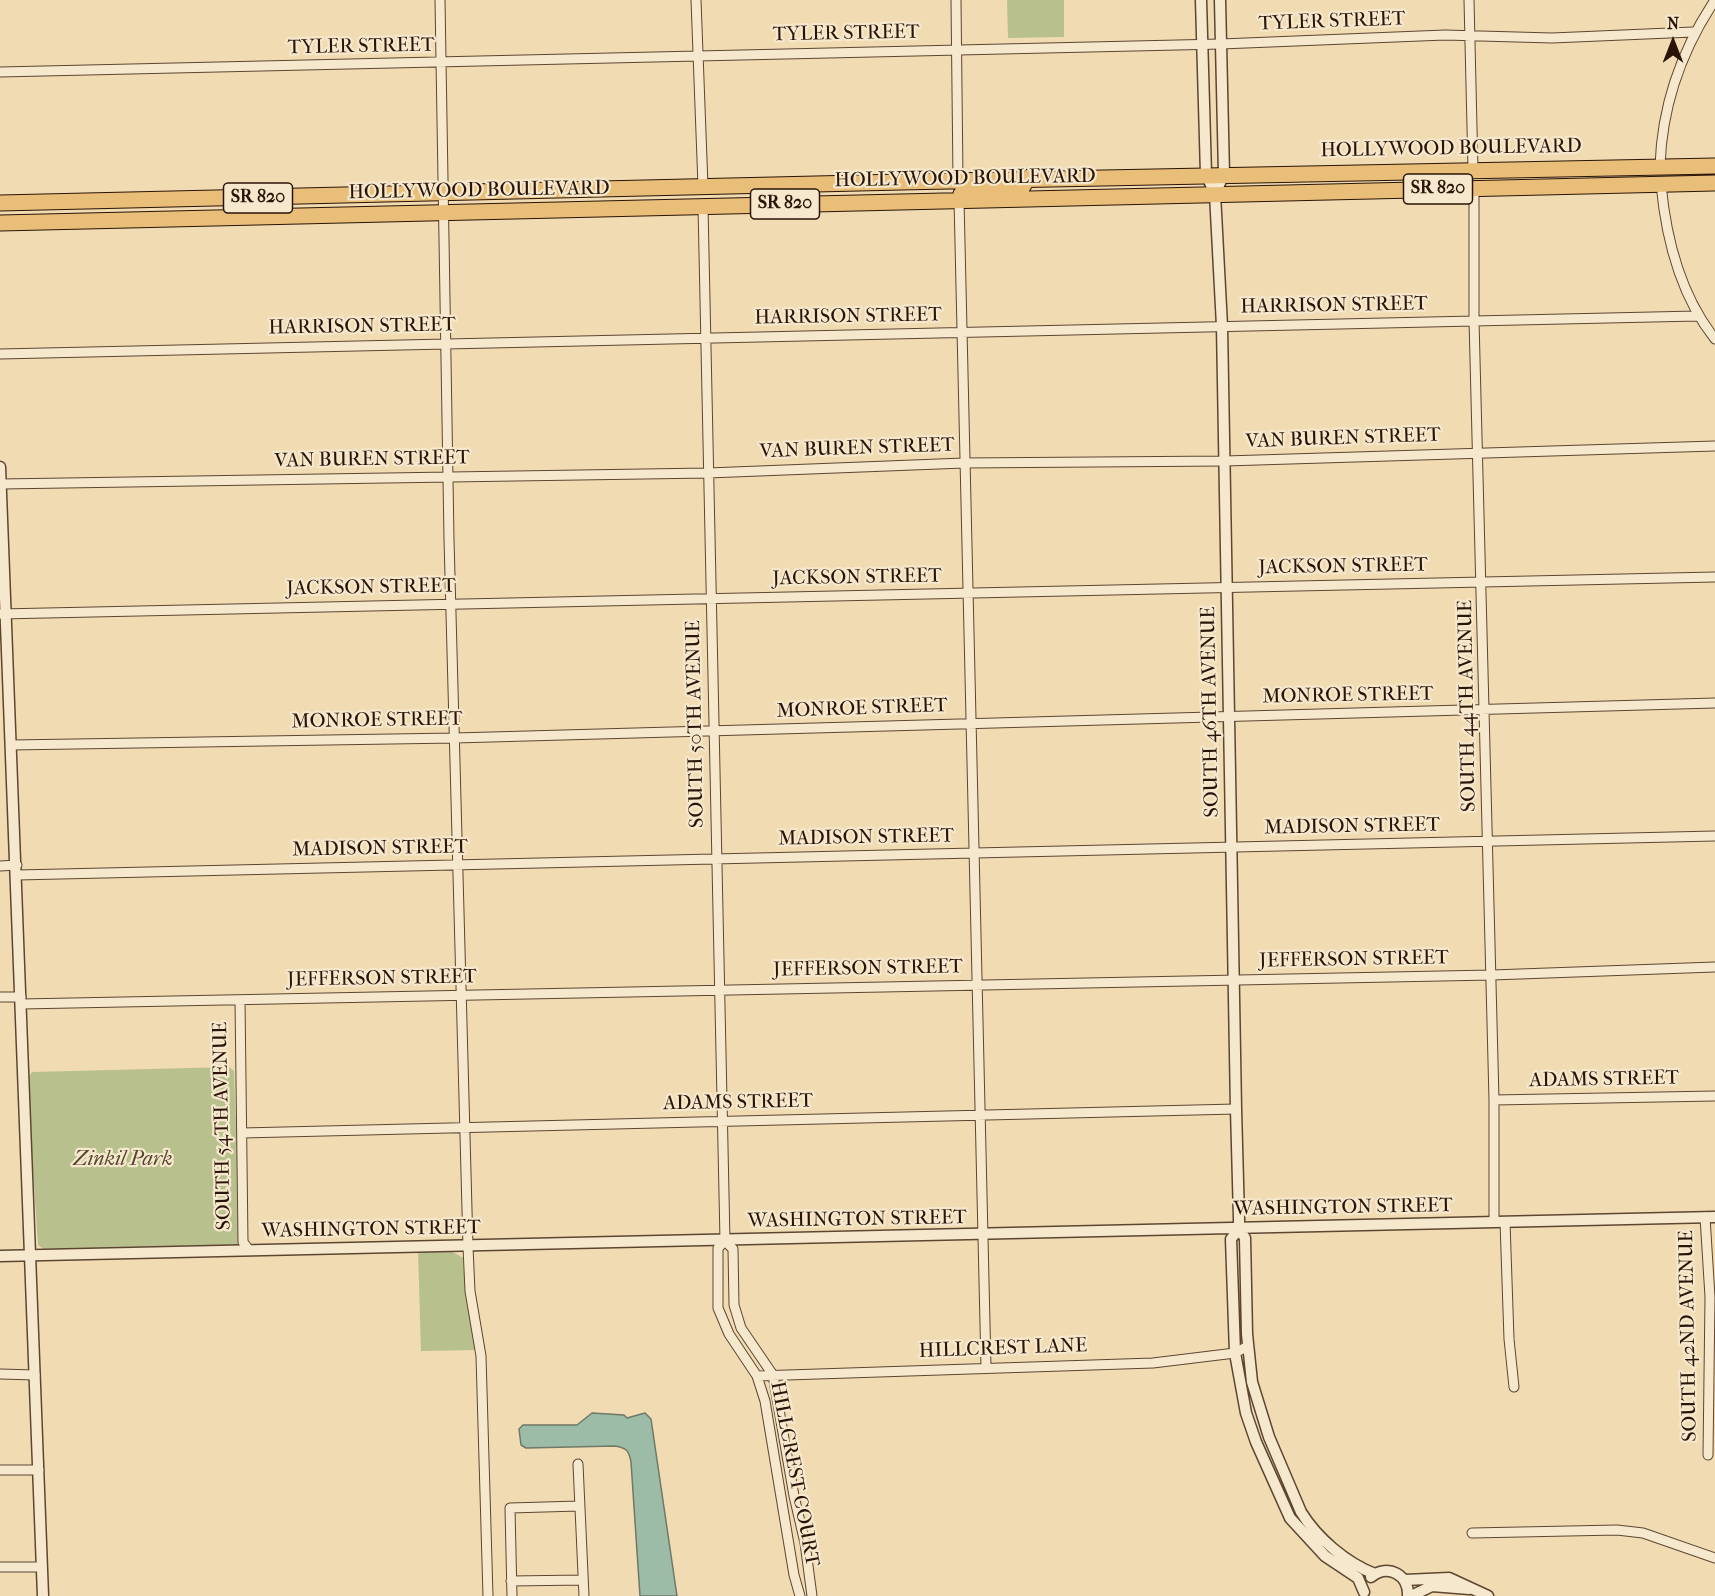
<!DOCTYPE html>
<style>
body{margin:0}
#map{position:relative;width:1715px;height:1596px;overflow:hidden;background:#f1dbb2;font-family:"IM FELL French Canon",serif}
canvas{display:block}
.north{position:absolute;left:1643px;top:12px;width:60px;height:60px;-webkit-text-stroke:4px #f6e8cd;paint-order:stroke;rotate:0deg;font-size:16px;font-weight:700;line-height:24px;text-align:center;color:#2a1407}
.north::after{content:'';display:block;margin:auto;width:21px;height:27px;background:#2a1407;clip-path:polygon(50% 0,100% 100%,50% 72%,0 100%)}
</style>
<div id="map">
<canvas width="1715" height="1596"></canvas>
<div class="north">N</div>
</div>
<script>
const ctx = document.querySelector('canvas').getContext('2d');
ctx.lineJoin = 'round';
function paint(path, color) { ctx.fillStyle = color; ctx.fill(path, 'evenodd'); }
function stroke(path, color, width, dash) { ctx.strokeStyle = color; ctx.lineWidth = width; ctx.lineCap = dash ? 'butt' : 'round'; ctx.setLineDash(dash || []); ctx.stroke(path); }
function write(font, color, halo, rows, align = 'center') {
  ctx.font = font + ' "IM FELL French Canon",serif'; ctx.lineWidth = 4.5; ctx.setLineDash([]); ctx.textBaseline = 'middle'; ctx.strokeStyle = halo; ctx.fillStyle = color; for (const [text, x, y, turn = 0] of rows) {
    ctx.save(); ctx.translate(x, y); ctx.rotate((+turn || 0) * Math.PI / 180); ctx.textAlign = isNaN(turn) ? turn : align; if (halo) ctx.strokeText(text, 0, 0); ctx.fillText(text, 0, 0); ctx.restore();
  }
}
paint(new Path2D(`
 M 1007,0 L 1064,0 L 1064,37 L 1008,38 Z
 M 229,1067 L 234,1071 L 240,1239 L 236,1247 L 45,1250 L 38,1245 L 27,1080 L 32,1072 Z
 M 418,1252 L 453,1252 L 463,1258 L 466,1300 L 477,1350 L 421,1351 Z`), '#b8c18e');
const water = new Path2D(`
 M 592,1413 L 624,1415 L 627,1418 L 645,1413 L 651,1419 L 677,1596 L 640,1596 L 631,1462 C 629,1450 626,1448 615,1446 L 526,1448 L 521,1445 L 519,1429 L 523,1425 L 577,1425 Z`);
paint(water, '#9cbca7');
stroke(water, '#6e7967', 1.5);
const minor = new Path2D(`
 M 440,0 L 449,539 L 468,1247 L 470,1291 L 481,1356 L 488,1596
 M 696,0 L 703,186
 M 956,0 L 958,179
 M 1469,0 L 1473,170
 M 0,72 L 1221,44 L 1445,35 L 1552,38 L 1693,32
 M 1660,166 C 1662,105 1681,51 1715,0
 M 1661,184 C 1666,239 1681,296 1715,339
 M 1474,188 L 1474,320 L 1494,1100 L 1494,1222
 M 959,200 L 986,1367
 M 703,206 L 725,1241
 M 0,354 L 1697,316
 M 1,484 L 708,473 L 964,463 L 1225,461 L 1715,446
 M 0,614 L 1715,577
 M 11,745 L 455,738 L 1715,703
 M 0,866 L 17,865
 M 17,875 L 1715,836
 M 0,997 L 21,997
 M 240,1000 L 243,1242 L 249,1250
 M 21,1004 L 1492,975 L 1715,967
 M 1494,1100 L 1715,1096
 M 242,1133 L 1236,1109
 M 1705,1217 L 1710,1297 L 1708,1455
 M 1505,1222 L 1509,1339 L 1514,1387
 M 725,1241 L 718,1248 L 718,1308 L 729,1334 L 757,1376 L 765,1401 L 794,1575 L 800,1596
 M 725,1241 L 733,1249 L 734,1305 L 741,1328 L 773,1375 L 794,1496 L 805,1543 L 812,1596
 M 0,1374 L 35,1375
 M 757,1376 L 1153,1363 L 1235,1353 L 1248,1346
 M 578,1464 L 584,1596
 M 0,1470 L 39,1470
 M 1472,1533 L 1617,1530 L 1643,1533 L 1715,1558
 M 0,1567 L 42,1567
 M 511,1581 L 583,1580
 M 512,1596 L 510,1508 L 579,1506`);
const tertiary = new Path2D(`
 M 1201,0 L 1206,174 L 1215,194 L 1222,326 L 1236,1109 L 1239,1218 L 1239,1229 L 1245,1238 L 1247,1334 L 1252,1382 L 1269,1437 L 1301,1512 C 1317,1538 1346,1563 1375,1574
 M 1215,194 L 1224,174 L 1220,0
 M 0,467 L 43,1596
 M 1239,1229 L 1231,1239 L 1235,1353 L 1246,1413 L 1256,1442 L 1290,1518 L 1325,1556 L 1358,1578 L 1364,1592
 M 0,1256 L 1715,1217
 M 1371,1577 C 1388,1563 1409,1575 1408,1596
 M 1405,1580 L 1449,1578 L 1488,1596
 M 1411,1596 L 1432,1586 L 1469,1589`);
const trunk = new Path2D(`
 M 961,194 L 975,189 L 1022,188 L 1029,177
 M 0,203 C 572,192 1143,173 1715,166
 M 0,223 L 1715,183`);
stroke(minor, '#5c4632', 11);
stroke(tertiary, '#5c4632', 13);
stroke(trunk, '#2a1407', 17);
stroke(minor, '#f6e8cd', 9);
stroke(tertiary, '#f6e8cd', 10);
stroke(trunk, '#e8be79', 15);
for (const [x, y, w] of [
 [1438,189,69],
 [258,198,69],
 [785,204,69]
]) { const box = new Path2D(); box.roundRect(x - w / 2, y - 15, w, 30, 4.5); ctx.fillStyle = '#f6e8cd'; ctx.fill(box); stroke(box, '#2a1407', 1.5); }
write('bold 18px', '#2a1407', null, [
 ["SR 820",1438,189],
 ["SR 820",258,198],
 ["SR 820",785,204]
]);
write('20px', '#2a1407', '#f6e8cd', [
 ["TYLER STREET",1332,22,-2],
 ["TYLER STREET",846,34,-1],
 ["TYLER STREET",361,47,-1],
 ["HOLLYWOOD BOULEVARD",1451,149,-1],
 ["HOLLYWOOD BOULEVARD",965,179,-1],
 ["HOLLYWOOD BOULEVARD",479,191,-1],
 ["HARRISON STREET",1334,306,-1],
 ["HARRISON STREET",848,317,-1],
 ["HARRISON STREET",362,327,-1],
 ["VAN BUREN STREET",1343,439,-2],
 ["VAN BUREN STREET",857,449,-2],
 ["VAN BUREN STREET",372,460,-1],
 ["JACKSON STREET",1343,567,-1],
 ["JACKSON STREET",857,578,-1],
 ["JACKSON STREET",371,588,-1],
 ["MONROE STREET",1348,696,-1],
 ["SOUTH 44TH AVENUE",1468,706,-91],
 ["MONROE STREET",862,709,-2],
 ["SOUTH 46TH AVENUE",1211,712,-91],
 ["MONROE STREET",377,721,-1],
 ["SOUTH 50TH AVENUE",696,724,-91],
 ["MADISON STREET",1352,827,-1],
 ["MADISON STREET",866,838,-1],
 ["MADISON STREET",380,849,-1],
 ["JEFFERSON STREET",1354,960,-1],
 ["JEFFERSON STREET",868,969,-1],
 ["JEFFERSON STREET",382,979,-1],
 ["ADAMS STREET",1604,1080,-1],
 ["ADAMS STREET",738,1103,-1],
 ["SOUTH 54TH AVENUE",223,1126,-91],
 ["WASHINGTON STREET",1343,1208,-1],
 ["WASHINGTON STREET",857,1220,-1],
 ["WASHINGTON STREET",371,1230,-1],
 ["SOUTH 42ND AVENUE",1689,1336,-91],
 ["HILLCREST LANE",1003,1349,-2],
 ["HILLCREST COURT",794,1474,79]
]);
write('italic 20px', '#554830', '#f6e8cd', [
 ["Zinkil Park",123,1160]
]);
</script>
